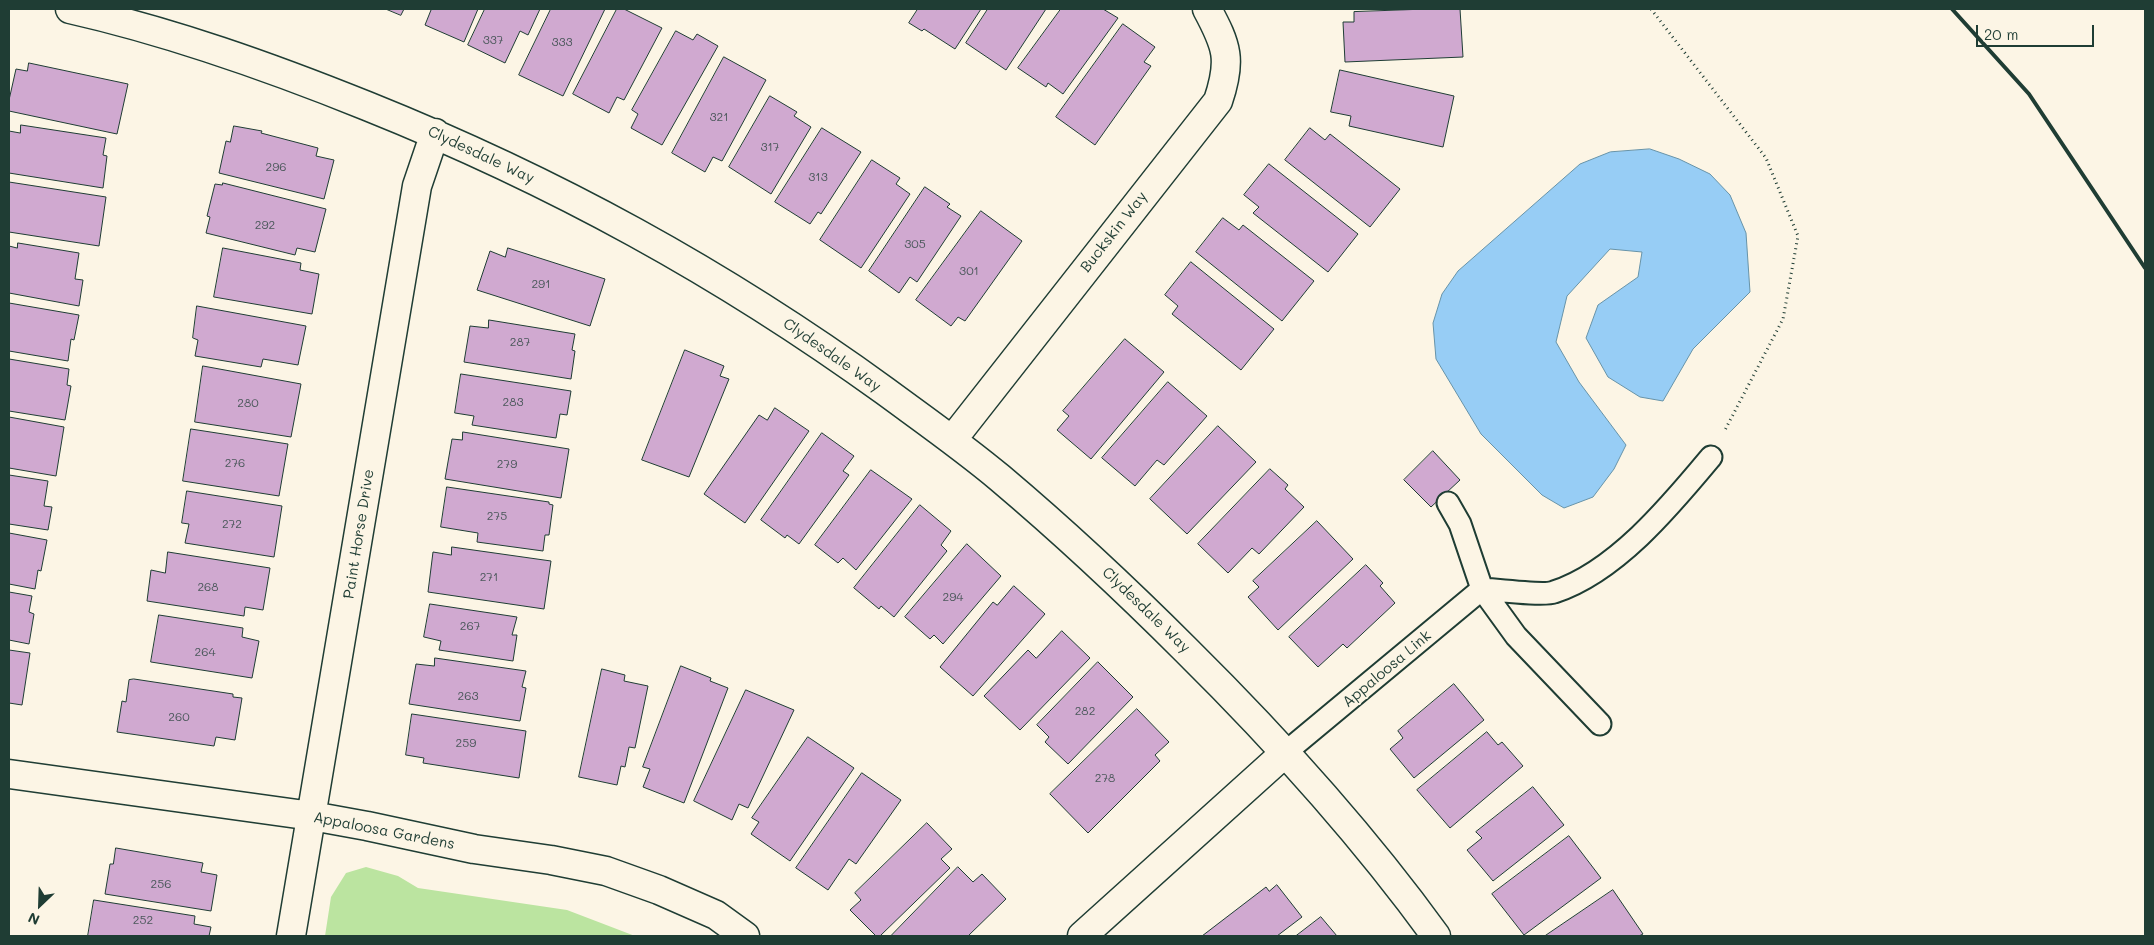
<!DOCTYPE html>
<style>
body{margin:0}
#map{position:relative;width:2154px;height:945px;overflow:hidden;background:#fcf5e5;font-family:Mali,sans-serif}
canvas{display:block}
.frame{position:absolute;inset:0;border:10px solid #1f3d34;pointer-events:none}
.north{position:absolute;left:15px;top:880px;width:50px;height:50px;-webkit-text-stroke:4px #fcf5e5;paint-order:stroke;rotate:204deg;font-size:14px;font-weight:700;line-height:20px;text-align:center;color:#1f3d34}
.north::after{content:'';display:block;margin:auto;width:18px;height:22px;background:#1f3d34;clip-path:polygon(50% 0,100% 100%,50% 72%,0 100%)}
.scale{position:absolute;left:1976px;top:25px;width:118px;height:22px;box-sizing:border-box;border:2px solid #1f3d34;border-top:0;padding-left:6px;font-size:15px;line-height:18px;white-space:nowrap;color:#1f3d34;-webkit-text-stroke:4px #fcf5e5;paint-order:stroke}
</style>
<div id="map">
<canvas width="2154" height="945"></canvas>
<div class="frame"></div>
<div class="north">N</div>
<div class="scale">20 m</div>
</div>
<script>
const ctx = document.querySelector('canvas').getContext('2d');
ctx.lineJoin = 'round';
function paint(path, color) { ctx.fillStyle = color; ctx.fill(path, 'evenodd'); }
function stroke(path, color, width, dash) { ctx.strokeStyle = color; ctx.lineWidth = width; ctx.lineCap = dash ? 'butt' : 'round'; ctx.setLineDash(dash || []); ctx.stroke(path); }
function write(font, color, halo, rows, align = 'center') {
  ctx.font = font + ' Mali,sans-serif'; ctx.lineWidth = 4; ctx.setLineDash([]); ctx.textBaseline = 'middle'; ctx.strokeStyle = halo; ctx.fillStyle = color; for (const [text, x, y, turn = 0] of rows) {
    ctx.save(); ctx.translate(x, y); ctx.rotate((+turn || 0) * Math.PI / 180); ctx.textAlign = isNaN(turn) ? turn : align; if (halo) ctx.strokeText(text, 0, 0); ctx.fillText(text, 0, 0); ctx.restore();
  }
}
paint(new Path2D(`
 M 366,867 L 398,876 L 418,888 L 567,910 L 635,936 L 325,936 L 331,897 L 346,873 Z`), '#bbe4a0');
const water = new Path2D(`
 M 1650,149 L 1679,159 L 1710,174 L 1730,195 L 1746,233 L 1750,292 L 1693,349 L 1663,401 L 1640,397 L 1608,377 L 1586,338 L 1598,305 L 1638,277 L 1642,252 L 1610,249 L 1567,296 L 1556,342 L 1579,382 L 1626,445 L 1614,469 L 1593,497 L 1564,508 L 1542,495 L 1481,434 L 1436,359 L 1433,323 L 1442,294 L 1458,271 L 1580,164 L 1610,152 Z`);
paint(water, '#97cdf5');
stroke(water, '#6793a8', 1);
const building = new Path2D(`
 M 386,9 L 404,9 L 401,15 Z
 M 429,9 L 478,9 L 464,42 L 425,25 L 431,10 Z
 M 485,9 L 540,9 L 528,35 L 520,31 L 505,63 L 468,45 Z
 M 551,9 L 605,9 L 563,96 L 519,75 Z
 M 617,9 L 624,9 L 662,28 L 624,100 L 617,97 L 609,113 L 573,94 Z
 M 918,9 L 981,9 L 955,49 L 924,29 L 922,31 L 909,23 Z
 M 988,9 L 1046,9 L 1006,70 L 966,43 Z
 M 1061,9 L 1103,9 L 1118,18 L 1063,94 L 1048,83 L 1046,87 L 1018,68 Z
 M 1427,9 L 1460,9 L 1463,57 L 1345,62 L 1343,22 L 1354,22 L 1354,12 Z
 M 1123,24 L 1155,47 L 1144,62 L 1151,66 L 1095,145 L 1056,117 Z
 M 676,31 L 693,40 L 697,34 L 718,46 L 662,145 L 631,128 L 638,114 L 632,110 Z
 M 724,57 L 766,80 L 722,161 L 713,157 L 705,172 L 672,153 Z
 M 29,63 L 128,84 L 117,134 L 9,111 L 9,100 L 16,69 L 27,71 Z
 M 1340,70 L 1454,96 L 1443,147 L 1349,126 L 1351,116 L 1331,112 Z
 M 770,96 L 797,112 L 794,116 L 811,127 L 771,194 L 729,167 Z
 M 21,125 L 106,138 L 103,155 L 107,156 L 103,188 L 9,173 L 9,131 L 20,133 Z
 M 234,126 L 262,131 L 261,133 L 318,148 L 316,156 L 334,160 L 324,199 L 219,173 L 226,141 L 230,142 Z
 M 822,128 L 861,152 L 821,214 L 818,212 L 810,224 L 775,202 Z
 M 1310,128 L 1325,140 L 1330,134 L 1400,189 L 1370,227 L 1285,160 Z
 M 872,160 L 900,178 L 896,184 L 910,194 L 861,268 L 820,240 Z
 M 1269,164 L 1358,234 L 1328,272 L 1253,213 L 1259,207 L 1244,195 Z
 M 9,182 L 106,197 L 99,246 L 9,232 Z
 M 223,183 L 326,209 L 315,252 L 297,248 L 295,255 L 206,233 L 210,217 L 207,216 L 215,184 L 222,185 Z
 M 925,187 L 950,204 L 947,207 L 961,216 L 917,282 L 910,277 L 899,293 L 869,271 Z
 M 981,211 L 1022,241 L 965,321 L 958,317 L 951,326 L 916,300 Z
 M 1223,218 L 1239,230 L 1243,225 L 1314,281 L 1282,321 L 1196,252 Z
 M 18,243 L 79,253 L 75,279 L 83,280 L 79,306 L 9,293 L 9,246 L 17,248 Z
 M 223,248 L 301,263 L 300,270 L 319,274 L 312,314 L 214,297 Z
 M 508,248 L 605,279 L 590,326 L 477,290 L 490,251 L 505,257 Z
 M 1191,262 L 1274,329 L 1241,370 L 1172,314 L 1178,306 L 1165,295 Z
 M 9,303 L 79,315 L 74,340 L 71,339 L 68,361 L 9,351 Z
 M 197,306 L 306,326 L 298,365 L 263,359 L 261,367 L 195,356 L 198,340 L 193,338 Z
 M 489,320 L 575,334 L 572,350 L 575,351 L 571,379 L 464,362 L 470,326 L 488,328 Z
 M 1125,339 L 1164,372 L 1091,459 L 1057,430 L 1069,416 L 1063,411 Z
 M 685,350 L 724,366 L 720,376 L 729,379 L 689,477 L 642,460 Z
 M 9,359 L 69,369 L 67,385 L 71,386 L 65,420 L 9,411 Z
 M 203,366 L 301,384 L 291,437 L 195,422 Z
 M 461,374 L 571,391 L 567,415 L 560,414 L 556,438 L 472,425 L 474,416 L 455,413 Z
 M 1168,382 L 1207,416 L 1164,465 L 1157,460 L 1135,486 L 1102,458 Z
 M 775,408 L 809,431 L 745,523 L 704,494 L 759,415 L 767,420 Z
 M 9,417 L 64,427 L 56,476 L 9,468 Z
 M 1218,426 L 1256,462 L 1187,534 L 1150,499 Z
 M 191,429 L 288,444 L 279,496 L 183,481 Z
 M 463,432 L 569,449 L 561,498 L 445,479 L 452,439 L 462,440 Z
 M 822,433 L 854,456 L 843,471 L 849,475 L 799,544 L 787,535 L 785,538 L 761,520 Z
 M 1433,451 L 1460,480 L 1431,507 L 1404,480 Z
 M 1270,469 L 1288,485 L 1285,489 L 1304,507 L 1259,554 L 1252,548 L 1228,573 L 1198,544 Z
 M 871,470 L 912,499 L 856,570 L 843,558 L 838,563 L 815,545 Z
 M 9,475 L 48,481 L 44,506 L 52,507 L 48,530 L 9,524 Z
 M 447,487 L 549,502 L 549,504 L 553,505 L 549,535 L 545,535 L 543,551 L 477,542 L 478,533 L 441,527 Z
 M 187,491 L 282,506 L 274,557 L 185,543 L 189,524 L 182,523 Z
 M 920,505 L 951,531 L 941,545 L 947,551 L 894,617 L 881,606 L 879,609 L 854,588 Z
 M 1317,521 L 1353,559 L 1278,630 L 1248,597 L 1259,587 L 1253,581 Z
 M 9,533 L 47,540 L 41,571 L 38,570 L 35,589 L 9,584 Z
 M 967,544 L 1001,576 L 943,644 L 934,635 L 930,639 L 905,617 Z
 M 452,547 L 551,561 L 544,609 L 428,592 L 433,552 L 451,555 Z
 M 168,552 L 270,568 L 263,610 L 245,607 L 244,616 L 147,601 L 151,570 L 165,573 Z
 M 1366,565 L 1383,583 L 1380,586 L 1395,603 L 1347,648 L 1343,644 L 1318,667 L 1289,637 Z
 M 1014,586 L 1045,614 L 973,696 L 940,667 L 993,602 L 997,605 Z
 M 9,592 L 32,596 L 29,612 L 34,614 L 29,644 L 9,640 Z
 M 430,604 L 517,617 L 512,635 L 517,635 L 513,661 L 439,650 L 441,641 L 424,637 Z
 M 159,615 L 243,628 L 242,637 L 259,641 L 252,678 L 151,662 Z
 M 1062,631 L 1090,658 L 1020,730 L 984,696 L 1028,650 L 1036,658 Z
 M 9,650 L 30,653 L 22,705 L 9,703 Z
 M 435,658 L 526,671 L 522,687 L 526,688 L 520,721 L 409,704 L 416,664 L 434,666 Z
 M 1098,662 L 1133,697 L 1068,764 L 1045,742 L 1049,737 L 1037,725 Z
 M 681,666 L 711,678 L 710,681 L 728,688 L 684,803 L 643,787 L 650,769 L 643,767 Z
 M 602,669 L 625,675 L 624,681 L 648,686 L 635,748 L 629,747 L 625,767 L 621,766 L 617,785 L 579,777 Z
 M 134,679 L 233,694 L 233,697 L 242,698 L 235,740 L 216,737 L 214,746 L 117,732 L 122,701 L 126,702 L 129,680 Z
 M 1454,684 L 1484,720 L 1414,778 L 1390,749 L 1403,738 L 1398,731 Z
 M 746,690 L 794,710 L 748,808 L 739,804 L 732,820 L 694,801 Z
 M 1137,709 L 1169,742 L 1155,755 L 1160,761 L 1088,833 L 1050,794 Z
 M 412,714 L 526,731 L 519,778 L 423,763 L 424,758 L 406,755 Z
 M 1487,732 L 1498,745 L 1502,742 L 1523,766 L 1450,828 L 1417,790 Z
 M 808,737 L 854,768 L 790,861 L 751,834 L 759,822 L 752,818 Z
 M 862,773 L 901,800 L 856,864 L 849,859 L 828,890 L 796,868 Z
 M 1533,787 L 1564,825 L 1493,881 L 1467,850 L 1482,838 L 1476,832 Z
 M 927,823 L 952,849 L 941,859 L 950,868 L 880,936 L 876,936 L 850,910 L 861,900 L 855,893 Z
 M 1569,836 L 1601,878 L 1524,935 L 1492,894 Z
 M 116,848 L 203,863 L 201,872 L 217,875 L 211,911 L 105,894 L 110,864 L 113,864 Z
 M 958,867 L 973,882 L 982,874 L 1006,899 L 968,936 L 891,936 Z
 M 1277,885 L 1302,917 L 1277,936 L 1202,936 L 1266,887 L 1269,891 Z
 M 1613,890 L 1643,934 L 1639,936 L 1545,936 Z
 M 94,900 L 195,916 L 194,924 L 211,927 L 209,936 L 88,936 Z
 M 1321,917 L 1337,936 L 1296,936 Z`);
paint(building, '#d0a9d0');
stroke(building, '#1f3d34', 1);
const lane = new Path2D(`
 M 1448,503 L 1460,524 L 1482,589 L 1516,636 L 1600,724
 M 1286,752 L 1482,589 C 1497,590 1544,596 1554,592 C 1616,572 1671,505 1711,457`);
const street = new Path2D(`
 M 70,9 C 172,32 270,67 367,106 C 554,181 722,273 885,391 C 923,419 963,447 1000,478 C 1064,532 1126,590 1186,650 C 1276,739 1362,834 1436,936
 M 952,440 L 1218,101 C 1232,60 1227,46 1207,9
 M 9,774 L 312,816 L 367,826 L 474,849 L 551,860 L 606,871 L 659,890 L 716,915 L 745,936
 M 291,936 L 417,186 L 435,133
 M 1082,936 L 1286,752`);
stroke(lane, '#1f3d34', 25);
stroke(street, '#1f3d34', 31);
stroke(new Path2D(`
 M 1651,9 L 1766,158 L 1798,236 L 1783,319 L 1725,430`), '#1f3d34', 3, [1, 4]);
stroke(lane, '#fcf5e5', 21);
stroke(street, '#fcf5e5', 28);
stroke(new Path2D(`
 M 1952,9 L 2029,94 L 2145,268`), '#1f3d34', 4);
write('12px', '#4b585b', null, [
 ["337",493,40],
 ["333",562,42],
 ["321",719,117],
 ["317",770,147],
 ["296",276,167],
 ["313",818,177],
 ["292",265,225],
 ["305",915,244],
 ["301",969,271],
 ["291",541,284],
 ["287",520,342],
 ["283",513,402],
 ["280",248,403],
 ["276",235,463],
 ["279",507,464],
 ["275",497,516],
 ["272",232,524],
 ["271",489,577],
 ["268",208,587],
 ["294",953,597],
 ["267",470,626],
 ["264",205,652],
 ["263",468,696],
 ["282",1085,711],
 ["260",179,717],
 ["259",466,743],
 ["278",1105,778],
 ["256",161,884],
 ["252",143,920]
]);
write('15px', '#1f3d34', '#fcf5e5', [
 ["Clydesdale Way",481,155,25],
 ["Buckskin Way",1114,232,-52],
 ["Clydesdale Way",832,355,35],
 ["Paint Horse Drive",359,534,-81],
 ["Clydesdale Way",1146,610,44],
 ["Appaloosa Link",1387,669,-40],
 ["Appaloosa Gardens",384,831,11]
]);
</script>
